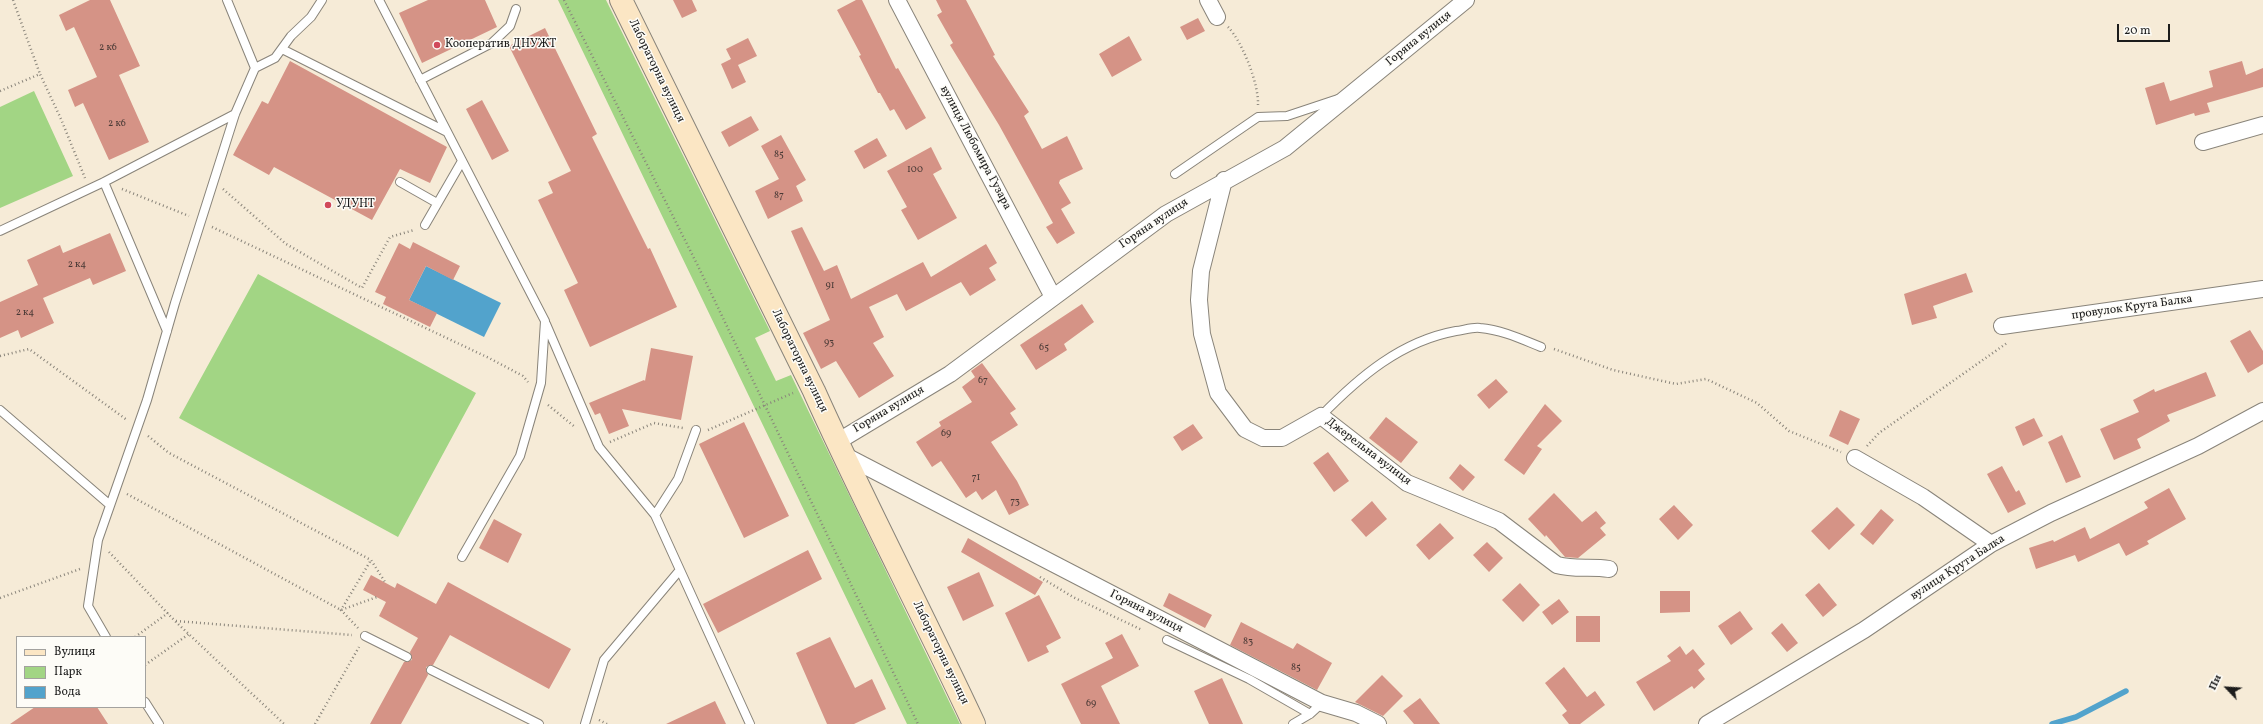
<!DOCTYPE html>
<meta charset="utf-8">
<style>
body{margin:0}
#map{position:relative;width:2263px;height:724px;overflow:hidden;background:#f6ebd7;font-family:Vollkorn,serif}
canvas{display:block}
.legend{position:absolute;left:16px;top:636px;width:130px;height:72px;box-sizing:border-box;background:#fdfcf7;border:1px solid #a3a29f;margin:0;padding:5px 7px;list-style:none;font-size:12px;color:#1c1c1c}
.legend li{display:flex;align-items:center;gap:8px;height:20px}
.legend b{width:20px;border:1px solid #a3a29f}
.north{position:absolute;left:2207px;top:668px;width:40px;height:40px;-webkit-text-stroke:3px #fdfcf7;paint-order:stroke;rotate:295deg;font-size:11px;font-weight:700;line-height:16px;text-align:center;color:#1c1c1c}
.north::after{content:'';display:block;margin:auto;width:14px;height:18px;background:#1c1c1c;clip-path:polygon(50% 0,100% 100%,50% 72%,0 100%)}
.scale{position:absolute;left:2117px;top:24px;width:53px;height:18px;box-sizing:border-box;border:2px solid #1c1c1c;border-top:0;padding-left:5px;font-size:12px;line-height:14px;white-space:nowrap;color:#1c1c1c;-webkit-text-stroke:3px #fdfcf7;paint-order:stroke}
</style>
<div id="map">
<canvas width="2263" height="724"></canvas>
<ul class="legend">
<li><b style="height:5px;background:#fbe6c4"></b>Вулиця</li>
<li><b style="height:11px;background:#a2d584"></b>Парк</li>
<li><b style="height:11px;background:#52a3cc"></b>Вода</li>
</ul>
<div class="north">Пн</div>
<div class="scale">20 m</div>
</div>
<script>
const ctx = document.querySelector('canvas').getContext('2d');
ctx.lineJoin = 'round';
function paint(path, color) { ctx.fillStyle = color; ctx.fill(path, 'evenodd'); }
function stroke(path, color, width, dash) { ctx.strokeStyle = color; ctx.lineWidth = width; ctx.lineCap = dash ? 'butt' : 'round'; ctx.setLineDash(dash || []); ctx.stroke(path); }
function write(font, color, halo, rows, align = 'center') {
  ctx.font = font + ' Vollkorn,serif'; ctx.lineWidth = 3; ctx.setLineDash([]); ctx.textBaseline = 'middle'; ctx.strokeStyle = halo; ctx.fillStyle = color; for (const [text, x, y, turn = 0] of rows) {
    ctx.save(); ctx.translate(x, y); ctx.rotate((+turn || 0) * Math.PI / 180); ctx.textAlign = isNaN(turn) ? turn : align; if (halo) ctx.strokeText(text, 0, 0); ctx.fillText(text, 0, 0); ctx.restore();
  }
}
paint(new Path2D(`
 M 558,0 L 606,0 L 770,331 L 755,338 L 776,381 L 791,375 L 960,724 L 907,724 Z
 M 34,91 L 73,176 L 0,208 L 0,107 Z
 M 258,274 L 476,393 L 398,537 L 179,418 Z`), '#a2d584');
paint(new Path2D(`
 M 426,266 L 501,303 L 484,337 L 409,300 Z`), '#52a3cc');
stroke(new Path2D(`
 M 2052,724 L 2076,717 L 2126,691`), '#52a3cc', 5.5);
paint(new Path2D(`
 M 90,0 L 110,0 L 140,66 L 119,75 L 149,142 L 109,160 L 83,103 L 75,107 L 68,90 L 97,77 L 74,27 L 66,31 L 59,15 Z
 M 428,0 L 485,0 L 497,27 L 422,63 L 399,13 Z
 M 673,0 L 692,0 L 697,11 L 682,18 Z
 M 856,0 L 862,0 L 896,69 L 898,68 L 926,118 L 906,130 L 894,109 L 890,111 L 880,93 L 878,93 L 859,56 L 861,55 L 837,10 Z
 M 936,0 L 966,0 L 995,55 L 993,56 L 1029,112 L 1024,116 L 1042,149 L 1067,136 L 1083,169 L 1060,180 L 1059,183 L 1071,203 L 1061,209 L 1075,233 L 1057,244 L 1046,227 L 1053,223 L 999,125 L 950,45 L 953,43 L 937,15 L 942,12 Z
 M 1198,18 L 1205,31 L 1187,40 L 1180,27 Z
 M 545,28 L 597,134 L 592,137 L 648,249 L 650,248 L 677,307 L 590,347 L 564,290 L 578,283 L 538,200 L 553,193 L 548,182 L 571,171 L 509,46 Z
 M 1129,36 L 1142,60 L 1112,77 L 1099,54 Z
 M 748,38 L 757,56 L 738,65 L 746,82 L 732,89 L 721,64 L 731,59 L 726,49 Z
 M 290,61 L 447,147 L 430,183 L 400,169 L 372,220 L 274,167 L 269,175 L 233,155 L 262,101 L 268,104 Z
 M 2242,61 L 2246,75 L 2263,68 L 2263,87 L 2207,103 L 2210,112 L 2195,116 L 2194,113 L 2156,125 L 2145,88 L 2164,82 L 2170,101 L 2213,87 L 2209,71 Z
 M 482,100 L 509,151 L 492,160 L 466,109 Z
 M 751,116 L 759,130 L 729,147 L 721,132 Z
 M 781,135 L 806,180 L 796,186 L 803,201 L 768,219 L 755,191 L 779,179 L 761,146 Z
 M 877,138 L 887,156 L 864,169 L 854,151 Z
 M 931,147 L 942,169 L 933,174 L 957,218 L 918,240 L 901,210 L 907,207 L 887,171 Z
 M 802,227 L 824,271 L 837,265 L 851,299 L 923,262 L 931,277 L 986,244 L 997,263 L 989,268 L 996,280 L 970,296 L 961,282 L 906,311 L 897,294 L 869,307 L 884,337 L 873,343 L 894,376 L 859,398 L 836,361 L 821,369 L 803,333 L 830,320 L 791,231 Z
 M 110,233 L 126,271 L 93,285 L 90,278 L 43,298 L 54,323 L 21,338 L 18,330 L 0,338 L 0,302 L 38,285 L 27,260 L 60,245 L 63,253 Z
 M 413,242 L 460,266 L 453,280 L 426,266 L 409,300 L 437,313 L 430,327 L 383,304 L 386,297 L 375,292 L 399,243 L 410,249 Z
 M 1966,273 L 1973,292 L 1933,306 L 1937,318 L 1912,325 L 1904,294 Z
 M 1082,304 L 1094,322 L 1064,344 L 1067,350 L 1036,370 L 1020,345 Z
 M 2250,330 L 2263,351 L 2263,364 L 2248,373 L 2230,341 Z
 M 651,348 L 693,356 L 681,420 L 622,409 L 629,426 L 609,434 L 600,413 L 595,415 L 589,403 L 644,380 L 645,381 Z
 M 982,363 L 1016,409 L 1010,413 L 1018,425 L 991,442 L 1017,481 L 1029,505 L 1009,515 L 996,490 L 982,500 L 976,491 L 966,498 L 941,461 L 932,467 L 916,442 L 941,426 L 939,422 L 972,402 L 962,387 L 975,377 L 971,371 Z
 M 2206,372 L 2216,396 L 2167,415 L 2170,421 L 2137,439 L 2141,448 L 2114,460 L 2100,429 L 2139,412 L 2133,400 L 2154,389 L 2155,392 Z
 M 1496,379 L 1508,392 L 1489,409 L 1477,395 Z
 M 1545,404 L 1562,421 L 1537,446 L 1542,449 L 1524,475 L 1504,460 Z
 M 1840,410 L 1860,419 L 1848,445 L 1829,436 Z
 M 1386,417 L 1418,442 L 1401,463 L 1369,438 Z
 M 2034,418 L 2043,436 L 2023,446 L 2015,427 Z
 M 744,422 L 789,516 L 744,538 L 699,444 Z
 M 1193,424 L 1203,438 L 1182,451 L 1173,437 Z
 M 2062,435 L 2081,477 L 2066,483 L 2048,442 Z
 M 1328,452 L 1349,481 L 1334,492 L 1313,463 Z
 M 1460,464 L 1475,477 L 1463,491 L 1449,478 Z
 M 2002,466 L 2016,492 L 2019,490 L 2026,504 L 2008,513 L 1987,474 Z
 M 2169,488 L 2186,519 L 2147,541 L 2149,544 L 2126,556 L 2119,543 L 2078,562 L 2075,555 L 2036,569 L 2029,548 L 2053,540 L 2054,542 L 2085,527 L 2090,539 L 2148,508 L 2144,502 Z
 M 1554,493 L 1582,522 L 1596,511 L 1606,523 L 1600,528 L 1606,535 L 1578,558 L 1565,557 L 1546,535 L 1545,537 L 1528,519 Z
 M 1372,501 L 1387,519 L 1366,537 L 1351,520 Z
 M 1674,505 L 1693,525 L 1678,540 L 1659,519 Z
 M 1837,507 L 1855,525 L 1829,550 L 1811,531 Z
 M 1881,509 L 1894,520 L 1873,545 L 1860,534 Z
 M 494,519 L 522,534 L 508,563 L 479,548 Z
 M 1440,523 L 1454,538 L 1429,560 L 1416,545 Z
 M 968,538 L 1043,582 L 1035,595 L 961,552 Z
 M 1487,542 L 1503,558 L 1489,572 L 1473,555 Z
 M 808,550 L 822,579 L 718,633 L 703,604 Z
 M 979,572 L 994,606 L 963,621 L 947,587 Z
 M 371,575 L 395,588 L 397,583 L 436,604 L 448,582 L 571,649 L 549,689 L 450,635 L 433,665 L 426,667 L 428,675 L 401,724 L 370,724 L 404,662 L 412,660 L 410,652 L 418,638 L 379,616 L 386,602 L 363,590 Z
 M 1520,583 L 1540,605 L 1523,622 L 1502,600 Z
 M 1819,583 L 1837,605 L 1823,617 L 1805,595 Z
 M 1660,591 L 1690,591 L 1690,612 L 1660,613 Z
 M 1169,593 L 1212,615 L 1205,628 L 1163,606 Z
 M 1039,595 L 1061,638 L 1046,646 L 1049,652 L 1028,662 L 1005,613 Z
 M 1559,599 L 1569,612 L 1552,625 L 1542,612 Z
 M 1740,611 L 1753,629 L 1731,645 L 1718,626 Z
 M 1576,616 L 1600,616 L 1600,642 L 1576,642 Z
 M 1241,622 L 1293,649 L 1297,643 L 1332,663 L 1317,690 L 1230,645 Z
 M 1782,623 L 1798,643 L 1787,652 L 1771,633 Z
 M 1122,634 L 1139,666 L 1101,686 L 1120,724 L 1081,724 L 1061,684 L 1113,658 L 1105,643 Z
 M 830,637 L 855,688 L 872,679 L 886,709 L 854,724 L 827,724 L 796,653 Z
 M 1680,646 L 1686,655 L 1693,649 L 1705,664 L 1698,670 L 1705,679 L 1694,689 L 1692,686 L 1654,711 L 1636,682 L 1671,661 L 1667,656 Z
 M 1564,667 L 1587,697 L 1595,691 L 1605,705 L 1580,724 L 1569,724 L 1562,715 L 1567,711 L 1545,683 Z
 M 1382,675 L 1403,696 L 1383,716 L 1355,702 Z
 M 1222,678 L 1243,724 L 1209,724 L 1194,691 Z
 M 1420,698 L 1440,724 L 1414,724 L 1403,711 Z
 M 715,701 L 726,724 L 666,724 Z
 M 35,707 L 97,707 L 108,724 L 10,724 Z`), '#d59386');
const lane = new Path2D(`
 M 227,0 L 255,68
 M 379,0 L 545,321 L 541,383 L 520,456 L 462,557
 M 282,49 L 447,132
 M 420,80 L 492,43 L 510,26 L 516,9
 M 1175,174 L 1258,117 L 1287,116 L 1338,99
 M 104,182 L 167,331
 M 400,182 L 437,203
 M 425,225 L 462,161
 M 0,231 L 104,182 L 235,114
 M 546,324 L 599,447 L 655,515 L 750,724
 M 0,410 L 110,505
 M 1321,416 C 1359,377 1401,341 1456,331 C 1464,330 1473,327 1480,328 C 1502,330 1521,339 1541,347
 M 655,515 L 678,479 L 696,430
 M 365,636 L 407,657
 M 106,637 L 88,606 L 98,540 L 147,400 L 175,303 L 235,114 L 255,68 L 275,58 L 291,36 L 311,17 L 322,0
 M 1167,640 L 1249,679 L 1310,714
 M 431,670 L 539,724
 M 145,702 L 159,724
 M 585,724 L 604,660 L 679,571
 M 1293,724 L 1310,714 L 1322,703`);
const street = new Path2D(`
 M 897,0 L 1053,297
 M 1208,0 L 1217,17
 M 2203,142 L 2263,125
 M 1224,180 L 1201,271 L 1199,300 L 1202,334 L 1218,393 L 1245,429 L 1263,438 L 1282,438 L 1321,416 L 1407,483 L 1499,521 L 1557,565 C 1574,570 1592,566 1609,569
 M 2002,326 L 2263,289
 M 837,442 L 950,374 L 1166,214 L 1285,148 L 1466,0
 M 842,454 L 1322,703 L 1356,713 L 1378,724
 M 1855,458 L 1923,497 L 1991,544
 M 1707,724 L 1864,630 L 1991,544 L 2051,513 L 2198,446 L 2263,411`);
const secondary = new Path2D(`
 M 621,0 L 814,391 C 864,503 922,612 974,724`);
stroke(lane, '#89847a', 10);
stroke(street, '#89847a', 18);
stroke(secondary, '#89847a', 24);
stroke(new Path2D(`
 M 13,0 L 40,74
 M 564,0 L 698,266 L 918,724
 M 1228,27 C 1242,41 1259,84 1258,105
 M 0,91 L 40,74 L 61,119 L 85,178
 M 122,189 L 189,216
 M 223,189 L 286,244 L 362,288 L 390,237 L 414,230
 M 212,227 L 489,358 L 523,376 L 528,382
 M 1554,349 L 1613,370 L 1676,384 L 1706,379 L 1757,403 L 1789,431 L 1841,452
 M 0,356 L 29,349 L 127,420
 M 548,405 L 575,427
 M 708,430 L 793,393
 M 148,436 L 169,453 L 371,560 L 385,582
 M 610,442 L 654,423 L 683,428
 M 1867,446 L 1879,433 L 2007,343
 M 127,494 L 341,610 L 377,597
 M 109,552 L 175,621 L 284,724
 M 1040,577 L 1073,597 L 1142,630
 M 0,598 L 80,569
 M 176,621 L 352,635
 M 358,628 L 341,610 L 371,560
 M 135,637 L 168,613
 M 145,665 L 189,634
 M 599,720 L 607,724
 M 315,724 L 359,647`), '#89847a', 2.5, [1, 3]);
stroke(lane, '#fff', 8);
stroke(street, '#fff', 16);
stroke(secondary, '#fbe6c4', 22);
for (const [x, y, r, color] of [
 [437,45,4,"#d1495b"],
 [328,205,4,"#d1495b"]
]) { const dot = new Path2D(); dot.arc(x, y, r, 0, 2 * Math.PI); ctx.fillStyle = color; ctx.fill(dot); stroke(dot, '#fdfcf7', 1.5); }
write('10px', '#4a3a36', null, [
 ["2 к6",108,48],
 ["2 к6",117,124],
 ["85",779,155],
 ["100",915,170],
 ["87",779,196],
 ["2 к4",77,265],
 ["91",830,286],
 ["2 к4",25,313],
 ["93",829,343],
 ["65",1044,348],
 ["67",983,381],
 ["69",946,434],
 ["71",976,478],
 ["73",1015,502],
 ["83",1248,642],
 ["85",1296,668],
 ["69",1091,704]
]);
write('12px', '#1c1c1c', '#fdfcf7', [
 ["Горяна вулиця",1419,39,-39],
 ["Лабораторна вулиця",656,71,64],
 ["вулиця Любомира Гузара",975,148,62],
 ["Горяна вулиця",1154,224,-34],
 ["провулок Крута Балка",2132,308,-8],
 ["Лабораторна вулиця",799,361,64],
 ["Горяна вулиця",889,410,-31],
 ["Джерельна вулиця",1368,452,37],
 ["вулиця Крута Балка",1958,568,-33],
 ["Горяна вулиця",1146,612,27],
 ["Лабораторна вулиця",940,653,64]
]);
write('12px', '#1c1c1c', '#fdfcf7', [
 ["Кооператив ДНУЖТ",445,45],
 ["УДУНТ",336,205]
], 'left');
</script>
